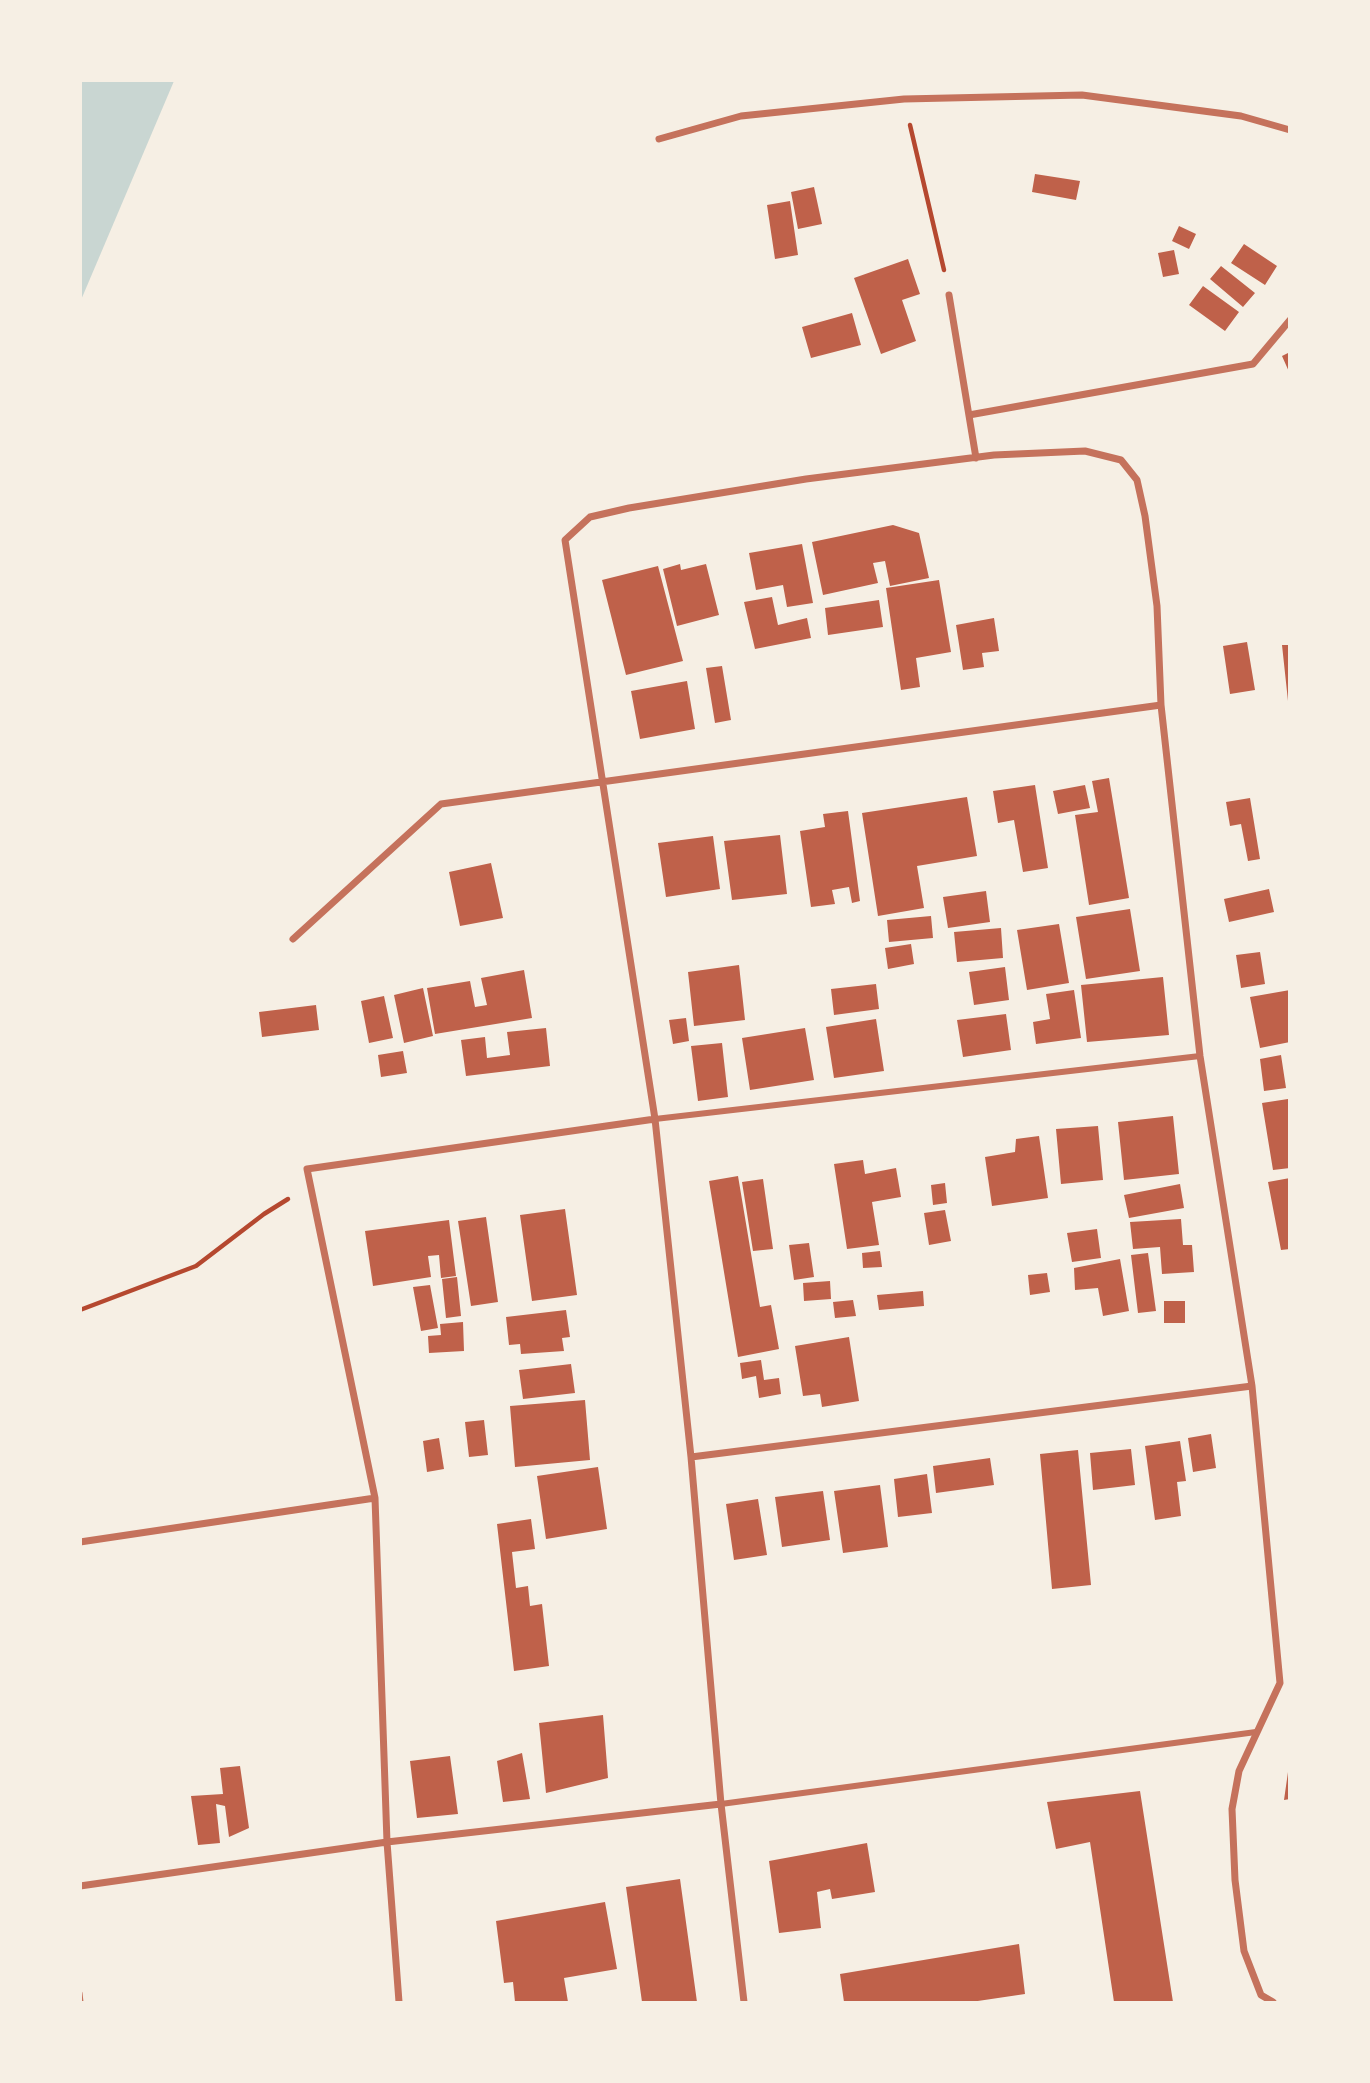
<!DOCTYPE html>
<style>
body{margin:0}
#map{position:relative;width:1370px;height:2083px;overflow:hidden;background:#f6efe4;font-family:"Fira Sans",sans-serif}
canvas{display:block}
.frame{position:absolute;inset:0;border:82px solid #f6efe4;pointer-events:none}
</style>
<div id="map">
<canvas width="1370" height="2083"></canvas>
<div class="frame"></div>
</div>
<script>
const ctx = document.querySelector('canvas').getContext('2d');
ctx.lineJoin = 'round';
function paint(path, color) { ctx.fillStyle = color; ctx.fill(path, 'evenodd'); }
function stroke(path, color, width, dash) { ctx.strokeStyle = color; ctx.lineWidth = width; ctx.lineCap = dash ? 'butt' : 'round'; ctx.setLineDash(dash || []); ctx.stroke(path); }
paint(new Path2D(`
 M 81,80 L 174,81 L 81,300 L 80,81 Z`), '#c9d6d2');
paint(new Path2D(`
 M 1035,174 L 1080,181 L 1076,200 L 1032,192 Z
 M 814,187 L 822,224 L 798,229 L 791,192 Z
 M 790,201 L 798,255 L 775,259 L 767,205 Z
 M 1179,226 L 1196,234 L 1189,249 L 1172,241 Z
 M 1244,244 L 1277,266 L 1265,285 L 1231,263 Z
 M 1174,250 L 1179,274 L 1163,277 L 1158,253 Z
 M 908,259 L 920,294 L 902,300 L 916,341 L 881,354 L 854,278 Z
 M 1221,266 L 1255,293 L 1243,307 L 1210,279 Z
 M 1203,286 L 1239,312 L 1225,331 L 1189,305 Z
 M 852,313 L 861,345 L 811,358 L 802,327 Z
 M 1290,352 L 1290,374 L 1282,356 Z
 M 893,525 L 919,533 L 929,578 L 890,586 L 885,561 L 873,563 L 878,583 L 823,595 L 812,542 Z
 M 802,544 L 813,603 L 787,607 L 783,585 L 756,590 L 749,553 Z
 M 680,564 L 681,570 L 706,564 L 719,615 L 677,626 L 663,569 Z
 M 658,566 L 683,661 L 626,675 L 602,580 Z
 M 939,580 L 951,652 L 916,658 L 920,687 L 901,690 L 886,588 Z
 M 772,597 L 778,625 L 807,618 L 811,638 L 755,649 L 744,602 Z
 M 879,600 L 883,627 L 828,635 L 825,608 Z
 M 994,618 L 999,651 L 982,653 L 984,667 L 963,670 L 956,625 Z
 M 1247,642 L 1255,690 L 1230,694 L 1223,646 Z
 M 1282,645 L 1290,645 L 1290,701 L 1288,701 Z
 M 722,666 L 731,720 L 715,723 L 706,668 Z
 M 687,681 L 695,729 L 640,739 L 631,691 Z
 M 1109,778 L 1129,898 L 1089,905 L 1075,815 L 1098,812 L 1092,781 Z
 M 1035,785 L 1048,868 L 1023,872 L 1014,820 L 998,823 L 993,791 Z
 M 1085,785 L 1090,808 L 1058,814 L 1053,791 Z
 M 967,797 L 977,856 L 917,866 L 924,908 L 878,916 L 862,813 Z
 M 1250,798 L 1260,859 L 1248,861 L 1241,824 L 1230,826 L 1226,802 Z
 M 848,811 L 860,901 L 852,903 L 849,887 L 832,890 L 835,904 L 811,907 L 800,831 L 825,827 L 823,814 Z
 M 780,835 L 787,894 L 732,900 L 724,841 Z
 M 713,836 L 720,889 L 666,897 L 658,843 Z
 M 491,863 L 503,918 L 460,926 L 449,872 Z
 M 1269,889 L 1274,912 L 1229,922 L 1224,899 Z
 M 986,891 L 990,922 L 948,928 L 943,897 Z
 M 1130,909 L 1140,971 L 1086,979 L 1076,917 Z
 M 931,916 L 933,938 L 889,942 L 887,920 Z
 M 1059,924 L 1069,983 L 1027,990 L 1017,930 Z
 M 1001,928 L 1003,958 L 957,962 L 954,932 Z
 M 911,944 L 914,964 L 888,969 L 885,948 Z
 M 1260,952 L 1265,984 L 1241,988 L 1236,955 Z
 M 739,965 L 745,1020 L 694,1026 L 688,972 Z
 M 1005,967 L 1009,1000 L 974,1005 L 969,972 Z
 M 524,970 L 532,1018 L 435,1034 L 427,988 L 470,981 L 475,1007 L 487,1005 L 481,978 Z
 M 1163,977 L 1169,1035 L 1087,1042 L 1081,985 Z
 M 876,984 L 879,1009 L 834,1015 L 831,989 Z
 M 423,988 L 433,1036 L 404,1043 L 394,995 Z
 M 1074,990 L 1081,1038 L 1036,1044 L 1033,1022 L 1050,1019 L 1046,994 Z
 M 1290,990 L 1290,1042 L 1260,1048 L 1250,997 Z
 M 384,996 L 393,1038 L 369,1043 L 361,1001 Z
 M 316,1005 L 319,1030 L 262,1037 L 259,1012 Z
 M 1006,1014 L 1011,1050 L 963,1057 L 957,1020 Z
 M 686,1018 L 689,1041 L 673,1044 L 669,1020 Z
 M 876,1019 L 884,1071 L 834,1078 L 826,1027 Z
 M 546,1028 L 550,1066 L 466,1076 L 461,1040 L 485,1037 L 487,1058 L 510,1055 L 507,1032 Z
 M 805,1028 L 814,1080 L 750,1090 L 742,1038 Z
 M 722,1043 L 728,1097 L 698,1101 L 691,1046 Z
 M 403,1051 L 407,1073 L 381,1077 L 378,1055 Z
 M 1281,1055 L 1286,1088 L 1264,1091 L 1260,1059 Z
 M 1288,1099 L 1290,1168 L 1273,1170 L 1262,1103 Z
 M 1173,1116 L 1179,1174 L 1124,1180 L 1118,1122 Z
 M 1098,1126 L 1103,1180 L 1061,1184 L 1056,1129 Z
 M 1039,1136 L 1048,1198 L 992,1206 L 985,1157 L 1015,1152 L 1016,1139 Z
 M 863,1160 L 865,1174 L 896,1168 L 901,1197 L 872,1202 L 879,1245 L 847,1249 L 834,1164 Z
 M 738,1176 L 760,1307 L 771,1305 L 779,1349 L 738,1357 L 709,1181 Z
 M 1290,1178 L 1290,1249 L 1281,1250 L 1268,1182 Z
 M 763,1179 L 773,1249 L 753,1251 L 742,1182 Z
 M 945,1183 L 947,1203 L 933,1205 L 931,1185 Z
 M 1180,1184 L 1184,1208 L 1129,1218 L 1124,1195 Z
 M 565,1209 L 577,1295 L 532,1301 L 520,1215 Z
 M 945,1210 L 951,1241 L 929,1245 L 924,1213 Z
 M 486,1217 L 498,1302 L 471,1306 L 458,1221 Z
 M 1181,1219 L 1183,1245 L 1192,1245 L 1194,1272 L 1162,1274 L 1160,1247 L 1133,1249 L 1130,1222 Z
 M 449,1220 L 456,1276 L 441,1278 L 439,1255 L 428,1256 L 431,1277 L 373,1286 L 365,1231 Z
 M 1097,1229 L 1101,1258 L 1072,1262 L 1067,1233 Z
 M 809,1243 L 814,1277 L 794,1280 L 789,1245 Z
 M 880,1251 L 882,1267 L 863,1268 L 862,1253 Z
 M 1148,1253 L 1156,1311 L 1138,1313 L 1131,1255 Z
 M 1120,1259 L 1129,1311 L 1103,1316 L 1098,1288 L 1075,1290 L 1074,1268 Z
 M 1047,1273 L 1050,1292 L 1030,1295 L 1028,1275 Z
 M 457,1277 L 461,1316 L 446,1318 L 442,1279 Z
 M 830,1281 L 831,1299 L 804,1301 L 803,1283 Z
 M 430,1285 L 438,1328 L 421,1331 L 413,1287 Z
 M 923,1291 L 924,1306 L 879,1310 L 877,1295 Z
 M 853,1300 L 856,1316 L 835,1318 L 833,1302 Z
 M 1164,1301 L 1185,1301 L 1185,1323 L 1164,1323 Z
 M 566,1310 L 570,1337 L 562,1338 L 564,1351 L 521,1354 L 520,1344 L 509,1345 L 506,1317 Z
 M 463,1322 L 464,1351 L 429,1353 L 428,1336 L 441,1335 L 440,1324 Z
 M 849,1337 L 859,1401 L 822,1407 L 820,1394 L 803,1396 L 795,1346 Z
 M 761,1360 L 764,1380 L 779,1378 L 781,1394 L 759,1398 L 756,1376 L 742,1379 L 740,1363 Z
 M 571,1364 L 575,1393 L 523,1399 L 519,1370 Z
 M 585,1400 L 590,1460 L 515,1467 L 510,1406 Z
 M 484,1420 L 488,1455 L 469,1457 L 465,1422 Z
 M 1211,1434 L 1216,1468 L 1193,1472 L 1188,1438 Z
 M 439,1438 L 444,1469 L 427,1472 L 423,1441 Z
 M 1180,1441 L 1186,1481 L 1177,1482 L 1181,1516 L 1155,1520 L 1145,1446 Z
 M 1131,1449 L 1135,1485 L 1093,1490 L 1090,1453 Z
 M 1078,1450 L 1091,1585 L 1052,1589 L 1040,1454 Z
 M 990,1458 L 994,1485 L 936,1493 L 933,1466 Z
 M 598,1467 L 607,1529 L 546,1539 L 537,1476 Z
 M 927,1474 L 932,1513 L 898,1517 L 894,1479 Z
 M 880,1485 L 888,1547 L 843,1553 L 834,1491 Z
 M 823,1491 L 830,1540 L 782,1547 L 775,1497 Z
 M 758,1499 L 767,1555 L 734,1560 L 726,1504 Z
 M 531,1519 L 535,1549 L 512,1552 L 516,1588 L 528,1586 L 530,1606 L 542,1604 L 549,1666 L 514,1671 L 497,1524 Z
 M 603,1715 L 608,1778 L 546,1793 L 539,1723 Z
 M 522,1753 L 530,1799 L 503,1802 L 497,1761 Z
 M 450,1756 L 458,1814 L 417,1818 L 410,1761 Z
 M 240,1766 L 249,1828 L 229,1837 L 225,1806 L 216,1804 L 220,1843 L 198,1845 L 191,1796 L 223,1794 L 220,1768 Z
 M 1288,1772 L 1290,1799 L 1284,1800 Z
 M 1140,1791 L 1173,2002 L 1114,2002 L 1090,1842 L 1056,1849 L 1047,1802 Z
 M 867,1843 L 875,1892 L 832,1899 L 830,1889 L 817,1892 L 821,1928 L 779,1933 L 769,1861 Z
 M 680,1879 L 697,2002 L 642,2002 L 626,1887 Z
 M 605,1902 L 617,1969 L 564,1978 L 568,2002 L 515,2002 L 513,1982 L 504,1983 L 496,1921 Z
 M 1019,1944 L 1025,1994 L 971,2002 L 844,2002 L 840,1974 Z`), '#bf614a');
stroke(new Path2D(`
 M 910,125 L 944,270
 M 80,1310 L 196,1266 L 264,1214 L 288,1199`), '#b5482f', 4.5);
stroke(new Path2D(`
 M 80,1993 L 81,2002`), '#c5725c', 5);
stroke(new Path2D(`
 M 655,1119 L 1200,1056
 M 721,1804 L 1256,1732`), '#c5725c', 6);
stroke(new Path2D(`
 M 659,139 L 741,116 L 904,99 L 1082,95 L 1241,116 L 1290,130
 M 949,295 L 976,458
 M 969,415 L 1253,364 L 1290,320
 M 293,939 L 441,804 L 1161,705
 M 691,1457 L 1252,1386
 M 80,1542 L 375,1498
 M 80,1886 L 387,1842 L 721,1804
 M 399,2002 L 387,1842 L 375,1498 L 307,1169 L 655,1119
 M 744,2002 L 721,1804 L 691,1457 L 655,1119 L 565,540 L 590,517 L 629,508 L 806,479 L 994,455 L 1085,451 L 1121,460 L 1137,480 L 1145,516 L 1157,606 L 1161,705 L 1200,1056 L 1252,1386 L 1280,1683 L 1239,1771 L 1232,1809 L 1235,1880 L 1244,1951 L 1261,1995 L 1273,2002`), '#c5725c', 7);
</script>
